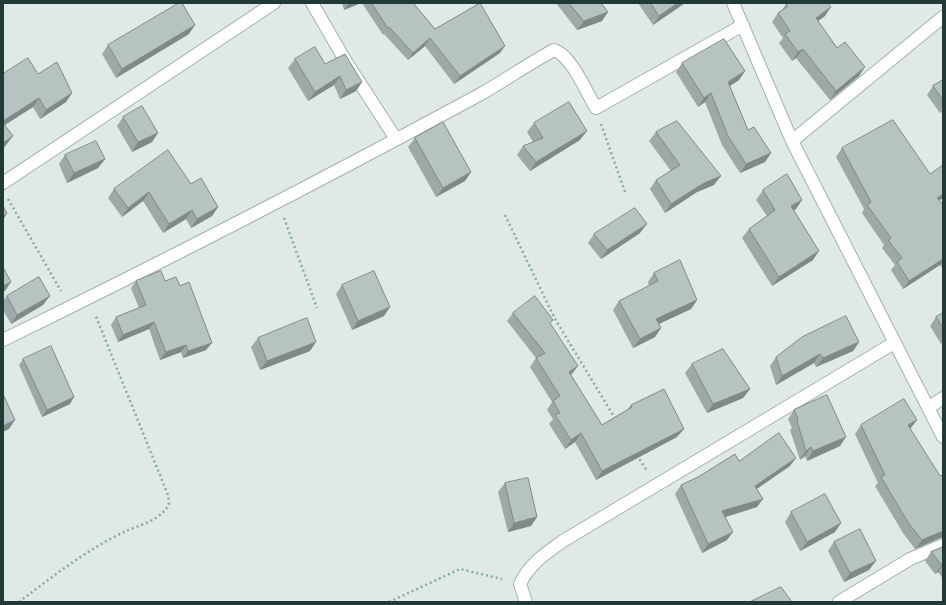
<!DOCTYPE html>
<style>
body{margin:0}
#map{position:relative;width:946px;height:605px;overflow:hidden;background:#dfeae7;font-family:Arial,sans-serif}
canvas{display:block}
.frame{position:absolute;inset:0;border:4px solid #213937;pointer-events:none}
</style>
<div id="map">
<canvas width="946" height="605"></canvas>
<div class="frame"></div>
</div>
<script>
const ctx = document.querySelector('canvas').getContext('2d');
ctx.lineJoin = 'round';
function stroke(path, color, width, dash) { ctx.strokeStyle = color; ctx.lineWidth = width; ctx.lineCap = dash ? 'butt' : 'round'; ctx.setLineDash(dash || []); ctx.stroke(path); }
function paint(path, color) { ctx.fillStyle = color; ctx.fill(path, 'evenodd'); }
const minor = new Path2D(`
 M 312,3 L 345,60 L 396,139
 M 733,3 L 792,141 L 943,437
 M 792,141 L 943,17
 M 3,183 L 274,3
 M 3,340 C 163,262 322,180 479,95 C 504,81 528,64 554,50 C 572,56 586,92 596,108 L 743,25
 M 928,408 L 943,398
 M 526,602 L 520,584 C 529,564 546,553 563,541 L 894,343
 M 839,602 L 910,559 L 943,545`);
stroke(minor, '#a2b1af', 14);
stroke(new Path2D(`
 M 601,124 L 625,192
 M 8,199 L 61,291
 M 505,215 L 555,319 L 616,420
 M 284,218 L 317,308
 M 637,455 L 647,471
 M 19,602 C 52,577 86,550 124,532 C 139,525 162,520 169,504 L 168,495 L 95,314
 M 389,602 L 460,569 L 502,579`), '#81aca7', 2.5, [2, 3]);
stroke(minor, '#fff', 12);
paint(new Path2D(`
 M 342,3 L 361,3 L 344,10 Z
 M 362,3 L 413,3 L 435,29 L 500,53 L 454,84 L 425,46 L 408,60 L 384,34 L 383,35 Z
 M 556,3 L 601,3 L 602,21 L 577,30 Z
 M 638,3 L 685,3 L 653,25 Z
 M 786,4 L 825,16 L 818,21 L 837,48 L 859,76 L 830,100 L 796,58 L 792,61 L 779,43 L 783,38 L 772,22 L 778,13 L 782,10 Z
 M 189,34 L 116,78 L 102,54 L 108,45 Z
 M 295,59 L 325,64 L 362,82 L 356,91 L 340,99 L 334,85 L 308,101 L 288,68 Z
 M 682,63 L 745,71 L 739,80 L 730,86 L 748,130 L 771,153 L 765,162 L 740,173 L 722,145 L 705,102 L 698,107 L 676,72 Z
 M 3,74 L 38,74 L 72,93 L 66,102 L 40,119 L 33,107 L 5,125 L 6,145 L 3,148 Z
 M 943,80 L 943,111 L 940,113 L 927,95 L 933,86 Z
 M 123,117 L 158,133 L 152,142 L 132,152 L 117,126 Z
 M 534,123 L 580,140 L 530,171 L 517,155 L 523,146 L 533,142 L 527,132 Z
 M 656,132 L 714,185 L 697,192 L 665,213 L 650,189 L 656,180 L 671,171 L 649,141 Z
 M 415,138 L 471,172 L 465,181 L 436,197 L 408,147 Z
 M 842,148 L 939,200 L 943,205 L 943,269 L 940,265 L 903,289 L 891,270 L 895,265 L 882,248 L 884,245 L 862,213 L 864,209 L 836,157 Z
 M 65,155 L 105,159 L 98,168 L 67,183 L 59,164 Z
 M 191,184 L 218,207 L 212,216 L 191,228 L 186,219 L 163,233 L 143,201 L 122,217 L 108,198 L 114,189 Z
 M 763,190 L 796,209 L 794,210 L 813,260 L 772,286 L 742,238 L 749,229 L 767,216 L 756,200 Z
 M 640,233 L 601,259 L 588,243 L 594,234 Z
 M 654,273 L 697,300 L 691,309 L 659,324 L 661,328 L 655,337 L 633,348 L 613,310 L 619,301 L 649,286 L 648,282 Z
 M 136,281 L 165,281 L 206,350 L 183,358 L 181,352 L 160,360 L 149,329 L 118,342 L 111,325 L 116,317 L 139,308 L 131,288 Z
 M 342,285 L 384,316 L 352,330 L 336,294 Z
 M 7,296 L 43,305 L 11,324 L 3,310 L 3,301 Z
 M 513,313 L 550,324 L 571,375 L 602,425 L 627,410 L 631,405 L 677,437 L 596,480 L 575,442 L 565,449 L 549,424 L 553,419 L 547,410 L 552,402 L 530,367 L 536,358 L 507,321 Z
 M 943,313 L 943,342 L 941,344 L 930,326 L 936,317 Z
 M 258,338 L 310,351 L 260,370 L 251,347 Z
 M 859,342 L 853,351 L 816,367 L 814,363 L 776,385 L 770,366 L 776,357 Z
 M 23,359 L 70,404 L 42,417 L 19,365 Z
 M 692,364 L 750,389 L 743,398 L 707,413 L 685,373 Z
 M 794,410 L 840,446 L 807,461 L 805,456 L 800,460 L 790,430 L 792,428 L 788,419 Z
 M 861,425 L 910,429 L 940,538 L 915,549 L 903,533 L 875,486 L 878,483 L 855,434 Z
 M 739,461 L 790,466 L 757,489 L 757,507 L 725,517 L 727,540 L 702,553 L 675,494 L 681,485 Z
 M 505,483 L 537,517 L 531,526 L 508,532 L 498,492 Z
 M 791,512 L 835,532 L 800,551 L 785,522 Z
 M 834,542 L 869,570 L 844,582 L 828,551 Z
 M 943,547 L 943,579 L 938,572 L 935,574 L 925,561 L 931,552 Z`), '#9ca9a6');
paint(new Path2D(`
 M 349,3 L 361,3 L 344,10 Z
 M 678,3 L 685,3 L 653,25 L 659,16 Z
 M 831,7 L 825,16 L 809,27 L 816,18 Z
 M 608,12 L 602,21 L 577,30 L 584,21 Z
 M 195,25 L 189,34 L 116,78 L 122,69 Z
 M 430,38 L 425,46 L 408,60 L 413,53 Z
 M 505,46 L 500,53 L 454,84 L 460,76 Z
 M 803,49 L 796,58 L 792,61 L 798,52 Z
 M 865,67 L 859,76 L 830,100 L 836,91 Z
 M 745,71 L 739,80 L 722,91 L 728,82 Z
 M 340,76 L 334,85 L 308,101 L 315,92 Z
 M 362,82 L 356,91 L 340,99 L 346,90 Z
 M 72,93 L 66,102 L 40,119 L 46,110 Z
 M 711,93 L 705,102 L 698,107 L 704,98 Z
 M 39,98 L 33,107 L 3,126 L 3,121 Z
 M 587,131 L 580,140 L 530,171 L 536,162 Z
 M 158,133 L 152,142 L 132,152 L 138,142 Z
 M 13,136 L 6,145 L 3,148 L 3,143 Z
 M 771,153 L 765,162 L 740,173 L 746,164 Z
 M 105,159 L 98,168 L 67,183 L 74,173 Z
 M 471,172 L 465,181 L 436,197 L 443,188 Z
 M 721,176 L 714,185 L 697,192 L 665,213 L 671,204 L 704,183 Z
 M 149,192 L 143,201 L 122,217 L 128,208 Z
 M 943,194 L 943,198 L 931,206 L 937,198 Z
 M 802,200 L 796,209 L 785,215 L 791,206 Z
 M 218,207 L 212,216 L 191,228 L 197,219 Z
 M 192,210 L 186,219 L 163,233 L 169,224 Z
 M 7,213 L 3,220 L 3,216 Z
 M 647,224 L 640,233 L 601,259 L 607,250 Z
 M 819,251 L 813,260 L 772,286 L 779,277 Z
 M 943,259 L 943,261 L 940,265 L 903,289 L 909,281 Z
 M 11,282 L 5,291 L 3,292 L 3,286 Z
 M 50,296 L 43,305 L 11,324 L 17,315 Z
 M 697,300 L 691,309 L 650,328 L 656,319 Z
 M 390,307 L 384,316 L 352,330 L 358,321 Z
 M 154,322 L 149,329 L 118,342 L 123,335 Z
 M 661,328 L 655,337 L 633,348 L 640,339 Z
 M 316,342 L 310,351 L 260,370 L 267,361 Z
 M 859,342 L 853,351 L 816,367 L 823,358 Z
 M 212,343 L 206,350 L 183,358 L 188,351 Z
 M 186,345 L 181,352 L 160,360 L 166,352 Z
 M 820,354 L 814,363 L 776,385 L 782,376 Z
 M 578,366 L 571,375 L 569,372 Z
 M 750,389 L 743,398 L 707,413 L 713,404 Z
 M 74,397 L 70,404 L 42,417 L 47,410 Z
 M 15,420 L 9,429 L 3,432 L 3,426 Z
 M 917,420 L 910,429 L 908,425 Z
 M 684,429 L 677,437 L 596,480 L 602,471 Z
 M 581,433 L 575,442 L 565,449 L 571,440 Z
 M 846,437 L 840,446 L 807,461 L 813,451 Z
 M 811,447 L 805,456 L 800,460 L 806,451 Z
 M 796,458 L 790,466 L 749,494 L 755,486 Z
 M 763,499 L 757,507 L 716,520 L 722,511 Z
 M 537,517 L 531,526 L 508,532 L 514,523 Z
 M 841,523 L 835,532 L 800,551 L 807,542 Z
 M 943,531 L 943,538 L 940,538 L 915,549 L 922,540 Z
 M 733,532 L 727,540 L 702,553 L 708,544 Z
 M 876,561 L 869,570 L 844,582 L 850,573 Z
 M 943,564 L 943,565 L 938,572 L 935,574 L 942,565 Z`), '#7f8987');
const building = new Path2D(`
 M 179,3 L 182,3 L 195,25 L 122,69 L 108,45 Z
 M 372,3 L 413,3 L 435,29 L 480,3 L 505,46 L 460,76 L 430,38 L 413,53 L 389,27 L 388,28 Z
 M 569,3 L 601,3 L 608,12 L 584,21 Z
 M 651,3 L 678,3 L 659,16 Z
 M 788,3 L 828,3 L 831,7 L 816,18 L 837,48 L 845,42 L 865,67 L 836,91 L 803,49 L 798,52 L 785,34 L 790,31 L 778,13 L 788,6 L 786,4 Z
 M 724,39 L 745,71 L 728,82 L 748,130 L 754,127 L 771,153 L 746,164 L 728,136 L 711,93 L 704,98 L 682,63 Z
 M 315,47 L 325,64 L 345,54 L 362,82 L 346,90 L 340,76 L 315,92 L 295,59 Z
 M 28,58 L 38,74 L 57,62 L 72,93 L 46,110 L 39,98 L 3,121 L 3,74 Z
 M 943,80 L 943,100 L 933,86 Z
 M 569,102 L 587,131 L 536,162 L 523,146 L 543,138 L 534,123 Z
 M 142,106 L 158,133 L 138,142 L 123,117 Z
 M 893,120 L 930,174 L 943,165 L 943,194 L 937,198 L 943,205 L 943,259 L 909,281 L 897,262 L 902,258 L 888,240 L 891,238 L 867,205 L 871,202 L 842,148 Z
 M 677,121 L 721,176 L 704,183 L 671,204 L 656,180 L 680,165 L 656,132 Z
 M 443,122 L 471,172 L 443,188 L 415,138 Z
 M 3,123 L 13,136 L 3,143 Z
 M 96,141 L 105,159 L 74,173 L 65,155 Z
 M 168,150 L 191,184 L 201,178 L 218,207 L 197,219 L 192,210 L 169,224 L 149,192 L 128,208 L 114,189 Z
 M 787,174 L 802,200 L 791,206 L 819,251 L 779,277 L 749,229 L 775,210 L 763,190 Z
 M 3,206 L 7,213 L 3,216 Z
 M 635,208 L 647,224 L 607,250 L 594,234 Z
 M 680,260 L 697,300 L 656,319 L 661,328 L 640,339 L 619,301 L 658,281 L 654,273 Z
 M 3,267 L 11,282 L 3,286 Z
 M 161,271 L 165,281 L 176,277 L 180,286 L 189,282 L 212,343 L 188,351 L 186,345 L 166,352 L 154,322 L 123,335 L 116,317 L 146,305 L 136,281 Z
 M 374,271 L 390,307 L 358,321 L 342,285 Z
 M 39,277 L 50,296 L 17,315 L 7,296 Z
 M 535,296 L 553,320 L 550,323 L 578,366 L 569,372 L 602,425 L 632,407 L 631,405 L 664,389 L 684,429 L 602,471 L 581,433 L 571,440 L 555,415 L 560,413 L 553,401 L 560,396 L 536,358 L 545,353 L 513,313 Z
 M 943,313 L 943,328 L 936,317 Z
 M 846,316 L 859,342 L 823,358 L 820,354 L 782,376 L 776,357 L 802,337 Z
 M 307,318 L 316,342 L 267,361 L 258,338 Z
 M 51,346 L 74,397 L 47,410 L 23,359 Z
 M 723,349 L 750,389 L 713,404 L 692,364 Z
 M 3,394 L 15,420 L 3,426 Z
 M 827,395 L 846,437 L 813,451 L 811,447 L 806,451 L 797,421 L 798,419 L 794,410 Z
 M 904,399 L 917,420 L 908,425 L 940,476 L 941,475 L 943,478 L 943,531 L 922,540 L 909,524 L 881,477 L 885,475 L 861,425 Z
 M 779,433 L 796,458 L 755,486 L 763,499 L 722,511 L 733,532 L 708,544 L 681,485 L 698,477 L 735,454 L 739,461 Z
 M 528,478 L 537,517 L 514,523 L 505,483 Z
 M 825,494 L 841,523 L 807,542 L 791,512 Z
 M 860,529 L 876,561 L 850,573 L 834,542 Z
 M 943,547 L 943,564 L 942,565 L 931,552 Z
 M 781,587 L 792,602 L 750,602 Z`);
paint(building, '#b5c4c1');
stroke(building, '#7f8987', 1);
</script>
